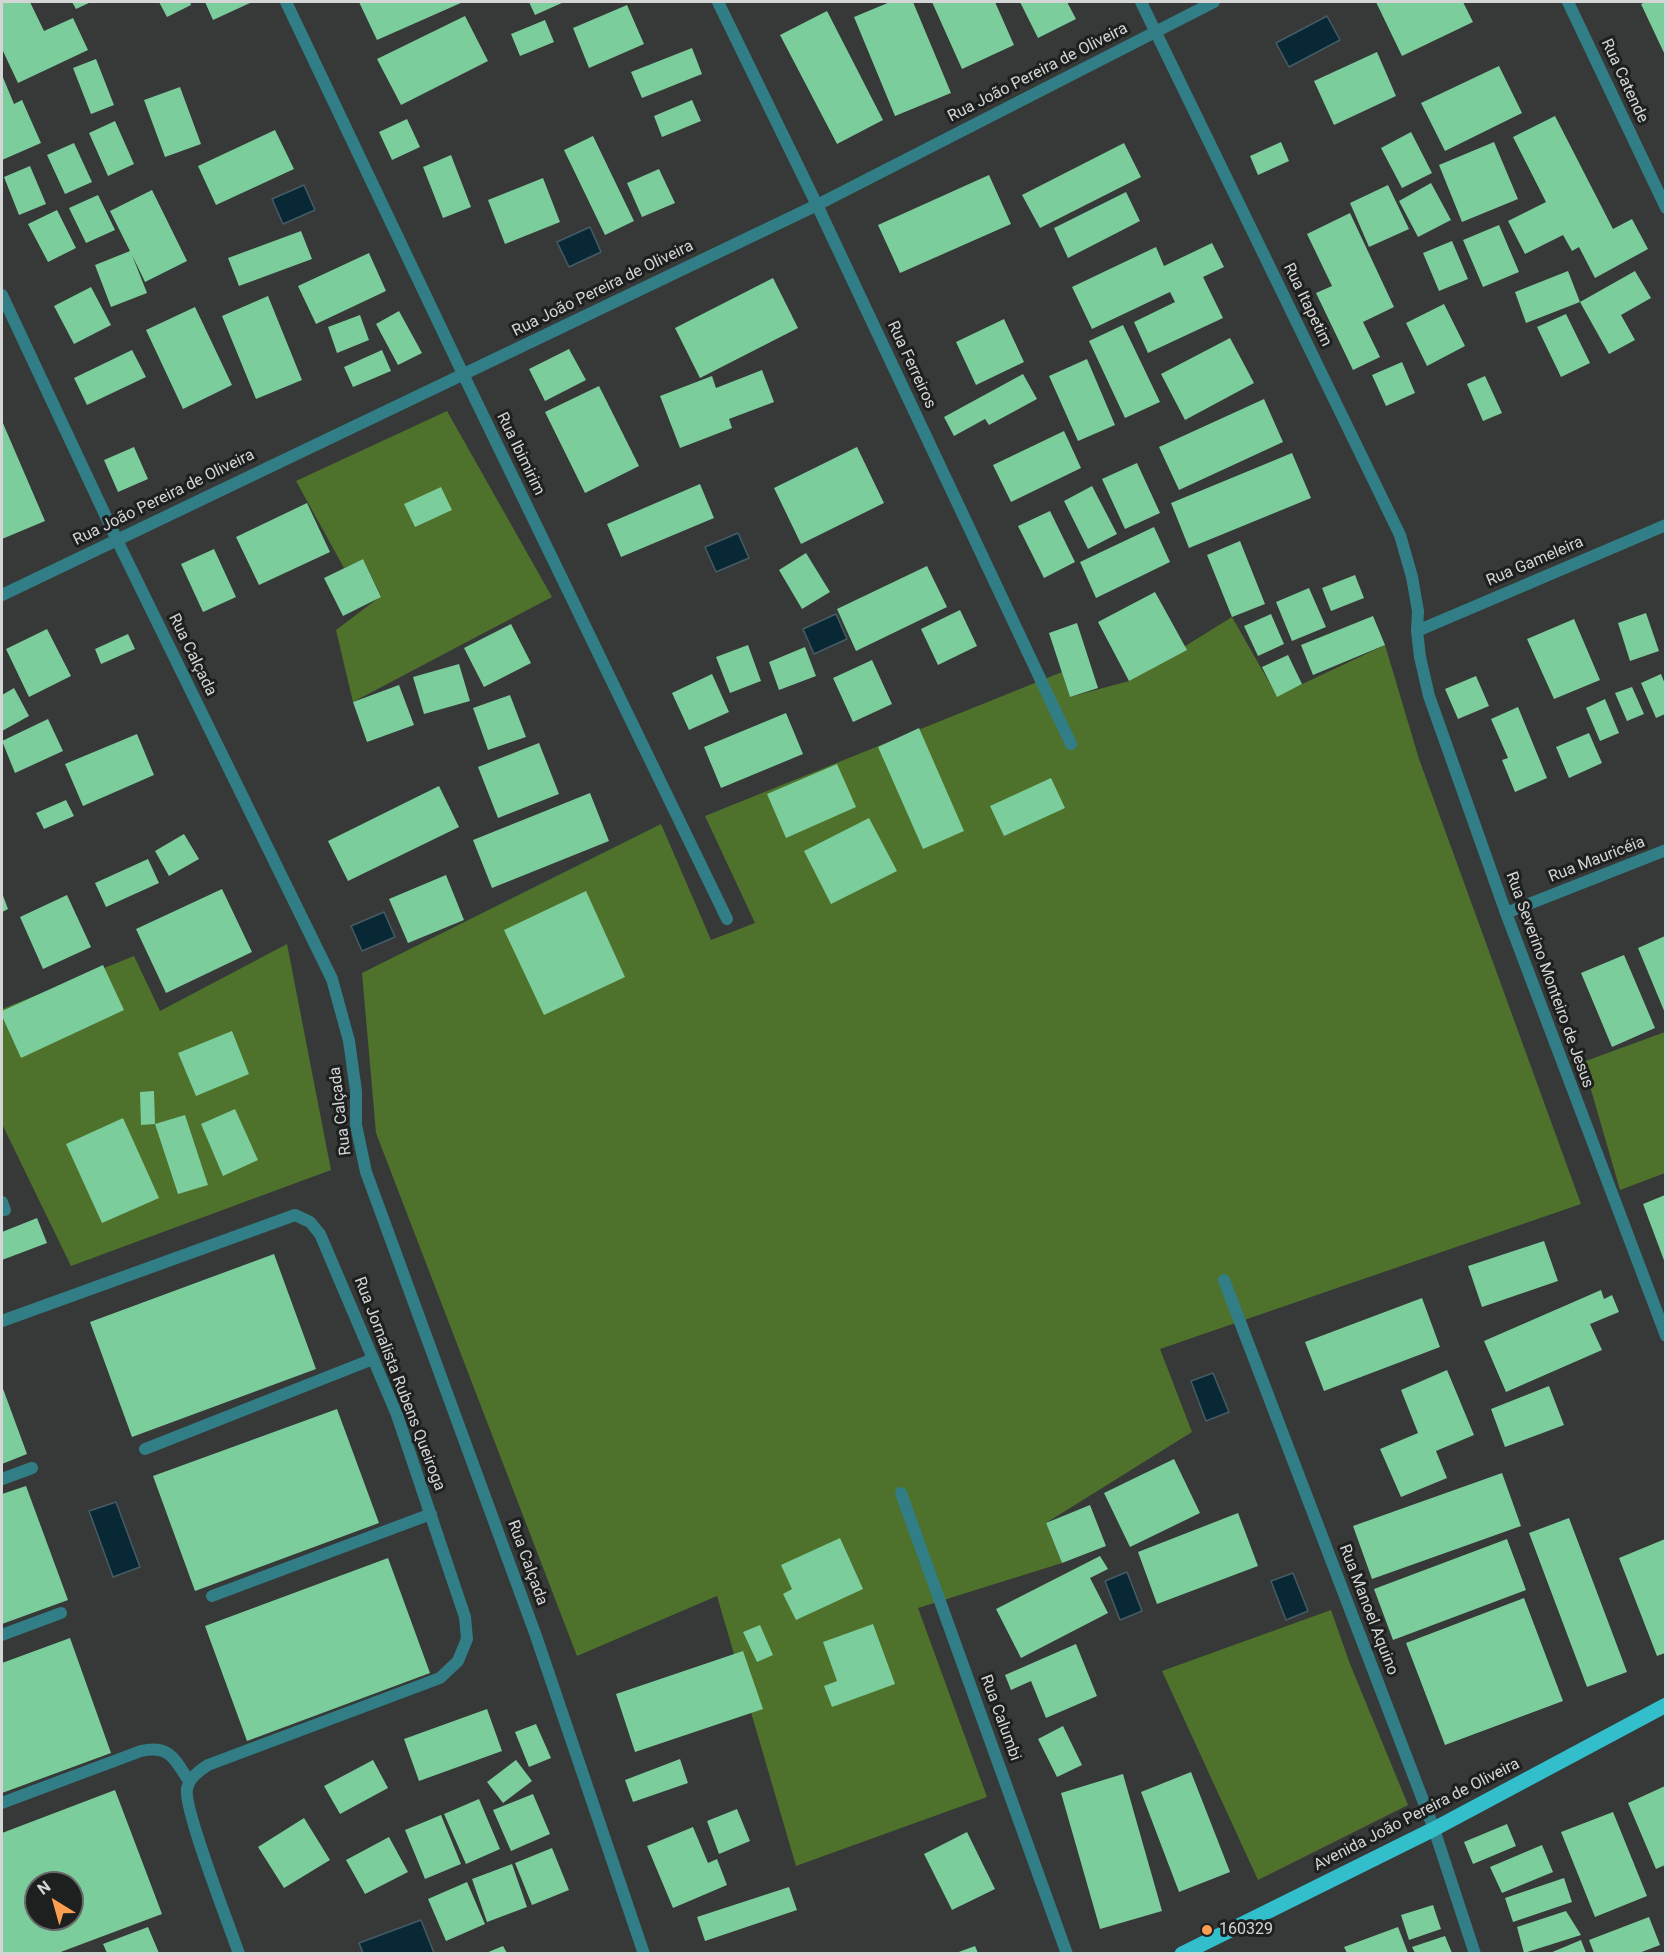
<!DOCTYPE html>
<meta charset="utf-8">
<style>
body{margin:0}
#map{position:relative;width:1667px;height:1955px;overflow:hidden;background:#363938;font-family:Roboto,sans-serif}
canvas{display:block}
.frame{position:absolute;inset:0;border:3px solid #d4d6d5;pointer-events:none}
.north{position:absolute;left:24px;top:1871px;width:60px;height:60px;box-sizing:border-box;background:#1e1f1f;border:2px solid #676868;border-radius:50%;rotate:323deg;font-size:16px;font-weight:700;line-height:24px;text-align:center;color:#d4d6d5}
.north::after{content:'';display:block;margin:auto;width:21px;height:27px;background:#fb9e50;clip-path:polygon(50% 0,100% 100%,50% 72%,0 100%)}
</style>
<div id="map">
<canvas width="1667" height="1955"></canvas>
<div class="frame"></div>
<div class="north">N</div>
</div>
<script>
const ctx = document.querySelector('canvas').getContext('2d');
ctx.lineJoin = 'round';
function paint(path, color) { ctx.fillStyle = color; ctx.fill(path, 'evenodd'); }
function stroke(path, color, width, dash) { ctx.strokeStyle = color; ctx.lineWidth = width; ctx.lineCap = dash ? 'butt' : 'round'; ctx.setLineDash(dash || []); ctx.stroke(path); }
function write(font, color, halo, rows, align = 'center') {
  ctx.font = font + ' Roboto,sans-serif'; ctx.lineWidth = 6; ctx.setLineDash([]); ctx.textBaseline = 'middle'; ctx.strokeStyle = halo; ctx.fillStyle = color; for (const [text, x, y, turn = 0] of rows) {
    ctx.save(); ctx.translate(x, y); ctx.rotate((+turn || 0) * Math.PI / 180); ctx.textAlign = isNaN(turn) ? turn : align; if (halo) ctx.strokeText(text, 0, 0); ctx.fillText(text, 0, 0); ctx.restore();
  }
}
paint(new Path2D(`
 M 447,411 L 552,597 L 353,702 L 336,630 L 381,596 L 363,559 L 344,568 L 296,481 Z
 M 1232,617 L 1277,696 L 1385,645 L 1419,759 L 1581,1204 L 1160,1349 L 1192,1432 L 1046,1523 L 1062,1563 L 918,1608 L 987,1797 L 796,1866 L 717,1596 L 577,1656 L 376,1133 L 362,973 L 661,824 L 711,940 L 755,923 L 705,816 L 1062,672 L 1070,697 L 1129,681 Z
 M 287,944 L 331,1170 L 71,1266 L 2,1124 L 2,1009 L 134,956 L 160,1011 Z
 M 1665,1032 L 1665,1173 L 1620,1190 L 1583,1062 Z
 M 1331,1610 L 1350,1664 L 1408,1805 L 1258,1880 L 1162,1671 Z`), '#4e722b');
const water = new Path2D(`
 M 1327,16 L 1340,40 L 1289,67 L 1276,43 Z
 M 304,185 L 315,210 L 283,224 L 272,199 Z
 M 590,227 L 601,252 L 569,267 L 557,242 Z
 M 738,533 L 749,558 L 716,572 L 705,547 Z
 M 836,614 L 847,639 L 814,654 L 803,629 Z
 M 384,912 L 395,937 L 362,951 L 351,926 Z
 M 1213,1373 L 1229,1412 L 1206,1421 L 1191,1381 Z
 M 116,1502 L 140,1567 L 113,1577 L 89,1511 Z
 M 1127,1572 L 1142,1611 L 1120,1620 L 1105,1581 Z
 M 1293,1573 L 1308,1611 L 1286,1620 L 1271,1581 Z
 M 421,1920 L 434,1953 L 363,1953 L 359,1943 Z`);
paint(water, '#092835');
stroke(water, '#465c65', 1.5);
paint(new Path2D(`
 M 2,2 L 30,2 L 44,31 L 73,18 L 88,50 L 18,83 L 2,49 Z
 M 72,2 L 91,2 L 76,9 Z
 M 159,2 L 190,2 L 191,5 L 167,17 Z
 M 205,2 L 249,2 L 250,3 L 213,20 Z
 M 359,2 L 463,2 L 377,40 Z
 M 529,2 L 564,2 L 535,15 Z
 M 890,2 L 913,2 L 951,93 L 895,116 L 854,17 Z
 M 932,2 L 995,2 L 1014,45 L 962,69 Z
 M 1020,2 L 1067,2 L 1076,19 L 1038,38 Z
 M 1376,2 L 1463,2 L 1473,22 L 1402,56 Z
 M 1646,2 L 1665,2 L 1665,55 L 1641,4 Z
 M 627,5 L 644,44 L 589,68 L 573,28 Z
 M 827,11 L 883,120 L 837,144 L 780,35 Z
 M 465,16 L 488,61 L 401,105 L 377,59 Z
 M 545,20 L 554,42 L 520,56 L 511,34 Z
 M 692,48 L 702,74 L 642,98 L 631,72 Z
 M 1377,52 L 1396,96 L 1334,125 L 1314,81 Z
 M 96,59 L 114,105 L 91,114 L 73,68 Z
 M 1499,66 L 1522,113 L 1445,151 L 1421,103 Z
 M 2,75 L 14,104 L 22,100 L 41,143 L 2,160 Z
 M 180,87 L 201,144 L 165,157 L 144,100 Z
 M 692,100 L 701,121 L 662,137 L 654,116 Z
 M 1555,116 L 1613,229 L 1632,219 L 1648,249 L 1595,278 L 1579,247 L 1572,251 L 1563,235 L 1525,254 L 1508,221 L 1546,202 L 1513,137 Z
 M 407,119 L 420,147 L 392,160 L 379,132 Z
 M 115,121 L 134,164 L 108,176 L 89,133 Z
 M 275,130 L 294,169 L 216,205 L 198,166 Z
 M 1411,132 L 1432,173 L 1402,188 L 1381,148 Z
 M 593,136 L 634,221 L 605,235 L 564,150 Z
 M 1281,142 L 1289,161 L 1258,175 L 1250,156 Z
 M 1494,142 L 1518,199 L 1462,222 L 1439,165 Z
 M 74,143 L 92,182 L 65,194 L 47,155 Z
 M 1124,143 L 1141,177 L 1040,228 L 1022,195 Z
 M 451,155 L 471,207 L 443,218 L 423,167 Z
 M 30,166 L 46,204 L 19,215 L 4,177 Z
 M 659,169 L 675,203 L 642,217 L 627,183 Z
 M 989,175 L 1011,224 L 900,273 L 878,225 Z
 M 543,178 L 560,222 L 505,244 L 488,200 Z
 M 1431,183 L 1451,220 L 1418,237 L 1399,201 Z
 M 1388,185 L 1409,229 L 1369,247 L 1350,203 Z
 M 152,190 L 187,261 L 145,282 L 132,255 L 147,293 L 111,307 L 95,265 L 130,251 L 110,211 Z
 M 1126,192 L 1140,221 L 1068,258 L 1054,228 Z
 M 98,195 L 115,230 L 86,243 L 69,208 Z
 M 57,210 L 76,248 L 48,262 L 28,224 Z
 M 1350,213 L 1394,307 L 1363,322 L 1380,357 L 1353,370 L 1316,293 L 1332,286 L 1307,234 Z
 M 1499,225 L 1519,272 L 1483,287 L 1463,240 Z
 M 301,231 L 312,259 L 239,286 L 228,258 Z
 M 1452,241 L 1468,279 L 1439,291 L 1423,253 Z
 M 1212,243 L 1224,267 L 1203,277 L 1223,318 L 1148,353 L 1134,322 L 1175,302 L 1170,292 L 1092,329 L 1072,287 L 1156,247 L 1164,266 Z
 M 369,253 L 386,291 L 316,324 L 298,286 Z
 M 1568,271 L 1580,302 L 1635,271 L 1651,298 L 1621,315 L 1635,340 L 1609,354 L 1580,302 L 1526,323 L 1515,292 Z
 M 773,278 L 798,328 L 700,378 L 675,328 Z
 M 91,287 L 111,325 L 74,344 L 54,306 Z
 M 268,296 L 302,380 L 256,399 L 222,316 Z
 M 1444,304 L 1465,346 L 1427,366 L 1406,323 Z
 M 195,307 L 232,385 L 183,409 L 146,330 Z
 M 399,311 L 422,353 L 398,365 L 376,324 Z
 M 1566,314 L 1590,363 L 1561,377 L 1537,327 Z
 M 360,315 L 369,340 L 337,353 L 328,327 Z
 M 1004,319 L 1024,362 L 976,385 L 956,342 Z
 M 1123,325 L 1160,402 L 1125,418 L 1089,341 Z
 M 1230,338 L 1254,383 L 1185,420 L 1161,374 Z
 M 569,349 L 586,380 L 545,401 L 529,369 Z
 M 132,350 L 146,377 L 87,405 L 74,378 Z
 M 382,350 L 391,371 L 353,387 L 344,367 Z
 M 1087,359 L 1115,425 L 1078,441 L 1049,376 Z
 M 1402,362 L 1415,393 L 1386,406 L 1372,375 Z
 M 762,370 L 774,402 L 729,419 L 732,428 L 680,448 L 660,396 L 712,376 L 716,388 Z
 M 1023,374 L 1037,399 L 989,425 L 985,419 L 954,436 L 944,417 Z
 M 1485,376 L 1502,413 L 1483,421 L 1467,384 Z
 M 599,386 L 639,466 L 585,493 L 545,412 Z
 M 1264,399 L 1283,442 L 1179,490 L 1159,447 Z
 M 2,421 L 45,521 L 2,539 Z
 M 1064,431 L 1081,468 L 1011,502 L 993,465 Z
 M 134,447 L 148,479 L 118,492 L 104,460 Z
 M 857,447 L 884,503 L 801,544 L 774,488 Z
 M 1292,453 L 1311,498 L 1189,548 L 1171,503 Z
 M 1137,463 L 1160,513 L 1125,529 L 1102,479 Z
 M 700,484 L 714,518 L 621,557 L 607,524 Z
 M 1092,486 L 1117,534 L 1088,549 L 1064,501 Z
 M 441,487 L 452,510 L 415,527 L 404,504 Z
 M 307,503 L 330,552 L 259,585 L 236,537 Z
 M 1050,511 L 1075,562 L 1044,578 L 1018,526 Z
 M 1154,527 L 1170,562 L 1096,598 L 1080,562 Z
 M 1240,541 L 1265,604 L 1232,617 L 1207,555 Z
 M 214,549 L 236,597 L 203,612 L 181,564 Z
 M 806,553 L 830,592 L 802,609 L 779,570 Z
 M 363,559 L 381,597 L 343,616 L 324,578 Z
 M 927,566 L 947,607 L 856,651 L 837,609 Z
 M 1355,575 L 1364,598 L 1331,611 L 1322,588 Z
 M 1309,588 L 1326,627 L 1292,641 L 1276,602 Z
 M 1155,592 L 1187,650 L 1129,681 L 1098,622 Z
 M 960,610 L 977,646 L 938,665 L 921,629 Z
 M 1646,613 L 1659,651 L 1630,661 L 1618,623 Z
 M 1271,614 L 1284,644 L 1258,656 L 1244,626 Z
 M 1373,616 L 1385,645 L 1313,675 L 1301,645 Z
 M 1574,619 L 1600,680 L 1554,699 L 1527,639 Z
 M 1077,623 L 1098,688 L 1070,697 L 1049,633 Z
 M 511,624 L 531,663 L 484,687 L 464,648 Z
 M 47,629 L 71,676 L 29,697 L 6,649 Z
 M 128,634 L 135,649 L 101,664 L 95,649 Z
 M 748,645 L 761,681 L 730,693 L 716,657 Z
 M 805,647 L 816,676 L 779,690 L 769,662 Z
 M 1288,655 L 1302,684 L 1277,697 L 1262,667 Z
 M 872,660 L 892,704 L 853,722 L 833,678 Z
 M 459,664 L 470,701 L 424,714 L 413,677 Z
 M 712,674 L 729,712 L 689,730 L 672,693 Z
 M 1661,674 L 1665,684 L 1665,714 L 1656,718 L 1641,683 Z
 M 1476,676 L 1489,706 L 1458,719 L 1445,689 Z
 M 399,685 L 414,725 L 367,742 L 353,702 Z
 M 1632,687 L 1644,714 L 1627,721 L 1615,693 Z
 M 14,688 L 29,716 L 2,731 L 2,695 Z
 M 510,695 L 526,737 L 488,750 L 473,708 Z
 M 1605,699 L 1619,733 L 1600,741 L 1586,708 Z
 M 1518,707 L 1547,778 L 1515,792 L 1502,760 L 1508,758 L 1491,719 Z
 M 786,713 L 803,754 L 721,788 L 704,747 Z
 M 48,719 L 63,751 L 15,773 L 2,741 Z
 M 919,728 L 964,831 L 923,849 L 878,747 Z
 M 1589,733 L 1602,763 L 1569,778 L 1556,747 Z
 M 137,734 L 154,775 L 83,806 L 65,764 Z
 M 539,743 L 559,794 L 498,818 L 478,767 Z
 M 837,764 L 856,807 L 786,838 L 767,794 Z
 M 1051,778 L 1065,808 L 1004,836 L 990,806 Z
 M 439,786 L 459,827 L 348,881 L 328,841 Z
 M 590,793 L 609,841 L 492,888 L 473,840 Z
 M 66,800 L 74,816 L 44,829 L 36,813 Z
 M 869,818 L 897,871 L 831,904 L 804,851 Z
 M 184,834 L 199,859 L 169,876 L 155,851 Z
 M 148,859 L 159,883 L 106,907 L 95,883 Z
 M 446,875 L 464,920 L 408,943 L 389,899 Z
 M 222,889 L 252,952 L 166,993 L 136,929 Z
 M 586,891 L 625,977 L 544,1015 L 504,930 Z
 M 2,893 L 8,909 L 2,912 Z
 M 67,895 L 91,947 L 43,969 L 20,917 Z
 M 1665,936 L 1665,1013 L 1638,948 Z
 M 1624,955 L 1655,1028 L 1612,1047 L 1581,973 Z
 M 103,965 L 124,1010 L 21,1058 L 2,1016 L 2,1011 Z
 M 232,1031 L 249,1074 L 196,1096 L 178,1053 Z
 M 154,1091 L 155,1124 L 141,1125 L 140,1092 Z
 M 235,1109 L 258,1160 L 223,1176 L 201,1124 Z
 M 185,1115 L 208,1185 L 178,1194 L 155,1124 Z
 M 123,1118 L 159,1198 L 102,1223 L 66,1144 Z
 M 1665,1195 L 1665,1263 L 1643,1204 Z
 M 37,1218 L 47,1243 L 2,1260 L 2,1232 Z
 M 1544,1241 L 1558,1281 L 1482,1307 L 1468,1266 Z
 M 274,1254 L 316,1369 L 132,1437 L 90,1322 Z
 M 1601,1290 L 1604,1299 L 1612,1295 L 1619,1312 L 1590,1324 L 1602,1350 L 1506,1392 L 1484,1341 Z
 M 1422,1298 L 1440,1347 L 1324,1391 L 1305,1342 Z
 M 1447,1370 L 1474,1435 L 1436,1451 L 1447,1478 L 1401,1497 L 1380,1449 L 1418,1433 L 1401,1390 Z
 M 2,1386 L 27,1454 L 2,1464 Z
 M 1549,1386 L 1564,1425 L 1505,1447 L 1491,1409 Z
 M 337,1409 L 379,1523 L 195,1591 L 153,1476 Z
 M 1174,1459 L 1200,1513 L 1130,1547 L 1104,1493 Z
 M 1502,1473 L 1521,1526 L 1372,1579 L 1353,1526 Z
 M 26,1486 L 68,1600 L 2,1624 L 2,1494 Z
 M 1090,1505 L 1106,1546 L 1062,1563 L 1046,1523 Z
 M 1238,1513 L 1258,1566 L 1157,1604 L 1138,1552 Z
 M 1569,1518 L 1627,1672 L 1587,1687 L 1529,1533 Z
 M 840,1538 L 863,1589 L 796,1620 L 783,1594 L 792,1589 L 781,1565 Z
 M 1507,1539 L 1526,1590 L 1393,1640 L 1374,1589 Z
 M 1665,1539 L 1665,1653 L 1657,1656 L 1619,1558 Z
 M 1100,1556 L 1108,1569 L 1090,1578 L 1108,1613 L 1021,1658 L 996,1609 Z
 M 388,1558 L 430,1673 L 247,1741 L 205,1626 Z
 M 1524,1598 L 1563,1701 L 1445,1745 L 1406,1643 Z
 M 873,1624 L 895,1684 L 832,1707 L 824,1686 L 837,1681 L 823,1642 Z
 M 760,1625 L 773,1655 L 757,1662 L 743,1632 Z
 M 70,1638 L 111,1753 L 2,1793 L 2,1663 Z
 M 1076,1644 L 1097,1696 L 1046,1718 L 1031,1681 L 1011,1690 L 1005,1675 Z
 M 743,1651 L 763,1709 L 635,1752 L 616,1694 Z
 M 487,1709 L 502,1751 L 419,1781 L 404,1739 Z
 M 536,1724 L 551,1758 L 529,1767 L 515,1732 Z
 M 1063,1726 L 1082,1765 L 1057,1777 L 1038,1739 Z
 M 680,1759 L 688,1783 L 633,1802 L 625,1780 Z
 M 373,1760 L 388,1788 L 340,1814 L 324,1786 Z
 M 516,1760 L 532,1781 L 503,1803 L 487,1782 Z
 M 1191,1772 L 1230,1872 L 1179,1892 L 1141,1792 Z
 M 1123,1774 L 1162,1911 L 1100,1929 L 1061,1793 Z
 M 1665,1786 L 1665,1865 L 1656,1869 L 1628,1803 Z
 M 115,1790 L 162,1914 L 58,1953 L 2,1953 L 2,1833 ZM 36,1883 L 72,1883 L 72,1919 L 36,1919 Z
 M 533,1794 L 550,1834 L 511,1851 L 493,1810 Z
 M 479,1799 L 500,1849 L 466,1864 L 444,1814 Z
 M 737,1809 L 750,1841 L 719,1854 L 707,1821 Z
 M 1613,1812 L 1647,1896 L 1595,1917 L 1561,1832 Z
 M 441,1815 L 461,1864 L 425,1879 L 405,1830 Z
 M 304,1818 L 330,1860 L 284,1888 L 258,1847 Z
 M 1507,1824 L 1516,1846 L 1473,1864 L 1464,1842 Z
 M 693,1827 L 708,1863 L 717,1859 L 727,1885 L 673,1908 L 647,1846 Z
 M 967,1832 L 995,1889 L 952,1910 L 924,1854 Z
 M 389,1837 L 408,1872 L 365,1894 L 346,1860 Z
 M 1542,1845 L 1553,1872 L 1502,1893 L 1490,1867 Z
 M 552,1848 L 569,1890 L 532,1905 L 515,1863 Z
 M 512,1864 L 527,1907 L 487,1922 L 472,1879 Z
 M 1564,1878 L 1572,1902 L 1513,1922 L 1505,1898 Z
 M 467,1882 L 485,1924 L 446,1941 L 428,1899 Z
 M 789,1887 L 797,1910 L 705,1941 L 697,1917 Z
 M 1433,1905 L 1441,1929 L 1409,1940 L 1401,1915 Z
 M 1566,1911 L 1581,1935 L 1524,1953 L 1517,1927 Z
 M 1649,1917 L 1660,1945 L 1639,1953 L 1594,1953 L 1589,1940 Z
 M 148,1927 L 159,1953 L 107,1953 L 103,1944 Z
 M 1398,1927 L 1408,1953 L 1347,1953 L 1344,1947 Z
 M 1445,1936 L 1452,1953 L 1415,1953 L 1412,1947 Z
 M 1581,1940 L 1586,1953 L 1550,1953 Z
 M 503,1946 L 507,1953 L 486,1953 Z
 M 975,1946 L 978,1953 L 956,1953 Z`), '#7bcd9b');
stroke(new Path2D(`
 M 286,2 L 463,374 L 727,919
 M 718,2 L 817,205 L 1071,744
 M 1141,2 L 1400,535 L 1412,577 L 1418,611 L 1417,631 L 1420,657 L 1429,696 L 1506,913 L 1666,1336
 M 1568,2 L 1666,208
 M 2,295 L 116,538 L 332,979 L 349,1041 L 356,1091 L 356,1125 L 366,1172 L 536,1636 L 644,1954
 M 2,595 L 817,205 L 1214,2
 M 1417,631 L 1666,525
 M 1506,913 L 1666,850
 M 2,1202 L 5,1210
 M 1224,1280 L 1434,1829 L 1475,1954
 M 2,1321 L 295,1215 L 310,1222 L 320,1234 L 397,1415 L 465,1617 L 467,1639 L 458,1661 L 440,1678 L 208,1765 C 199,1771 189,1778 187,1789 C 183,1808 230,1927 239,1954
 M 145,1449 L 373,1359
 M 2,1479 L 32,1468
 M 901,1493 L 1067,1954
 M 212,1596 L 431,1514
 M 2,1635 L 61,1613
 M 2,1803 L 141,1751 C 170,1744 175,1760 189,1781`), '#317e86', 12);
stroke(new Path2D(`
 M 1182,1954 L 1434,1829 L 1666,1705`), '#33becb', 15);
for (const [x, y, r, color] of [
 [1207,1930,6,"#fb9e50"]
]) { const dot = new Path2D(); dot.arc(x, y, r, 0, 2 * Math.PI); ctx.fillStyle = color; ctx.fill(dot); stroke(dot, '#1e1f1f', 2); }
write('16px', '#d4d6d5', '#1e1f1f', [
 ["Rua João Pereira de Oliveira",1038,73,-27],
 ["Rua Catende",1624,81,65],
 ["Rua João Pereira de Oliveira",603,289,-26],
 ["Rua Itapetim",1307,305,64],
 ["Rua Ferreiros",911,365,65],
 ["Rua Ibimirim",520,454,64],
 ["Rua João Pereira de Oliveira",164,498,-26],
 ["Rua Gameleira",1535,562,-23],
 ["Rua Calçada",192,655,64],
 ["Rua Mauricéia",1597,860,-21],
 ["Rua Severino Monteiro de Jesus",1549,980,70],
 ["Rua Calçada",341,1111,-97],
 ["Rua Jornalista Rubens Queiroga",399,1384,69],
 ["Rua Calçada",527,1563,70],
 ["Rua Manoel Aquino",1368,1610,69],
 ["Rua Calumbi",1000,1718,70],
 ["Avenida João Pereira de Oliveira",1417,1815,-27]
]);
write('16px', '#d4d6d5', '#1e1f1f', [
 ["160329",1219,1930]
], 'left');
</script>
